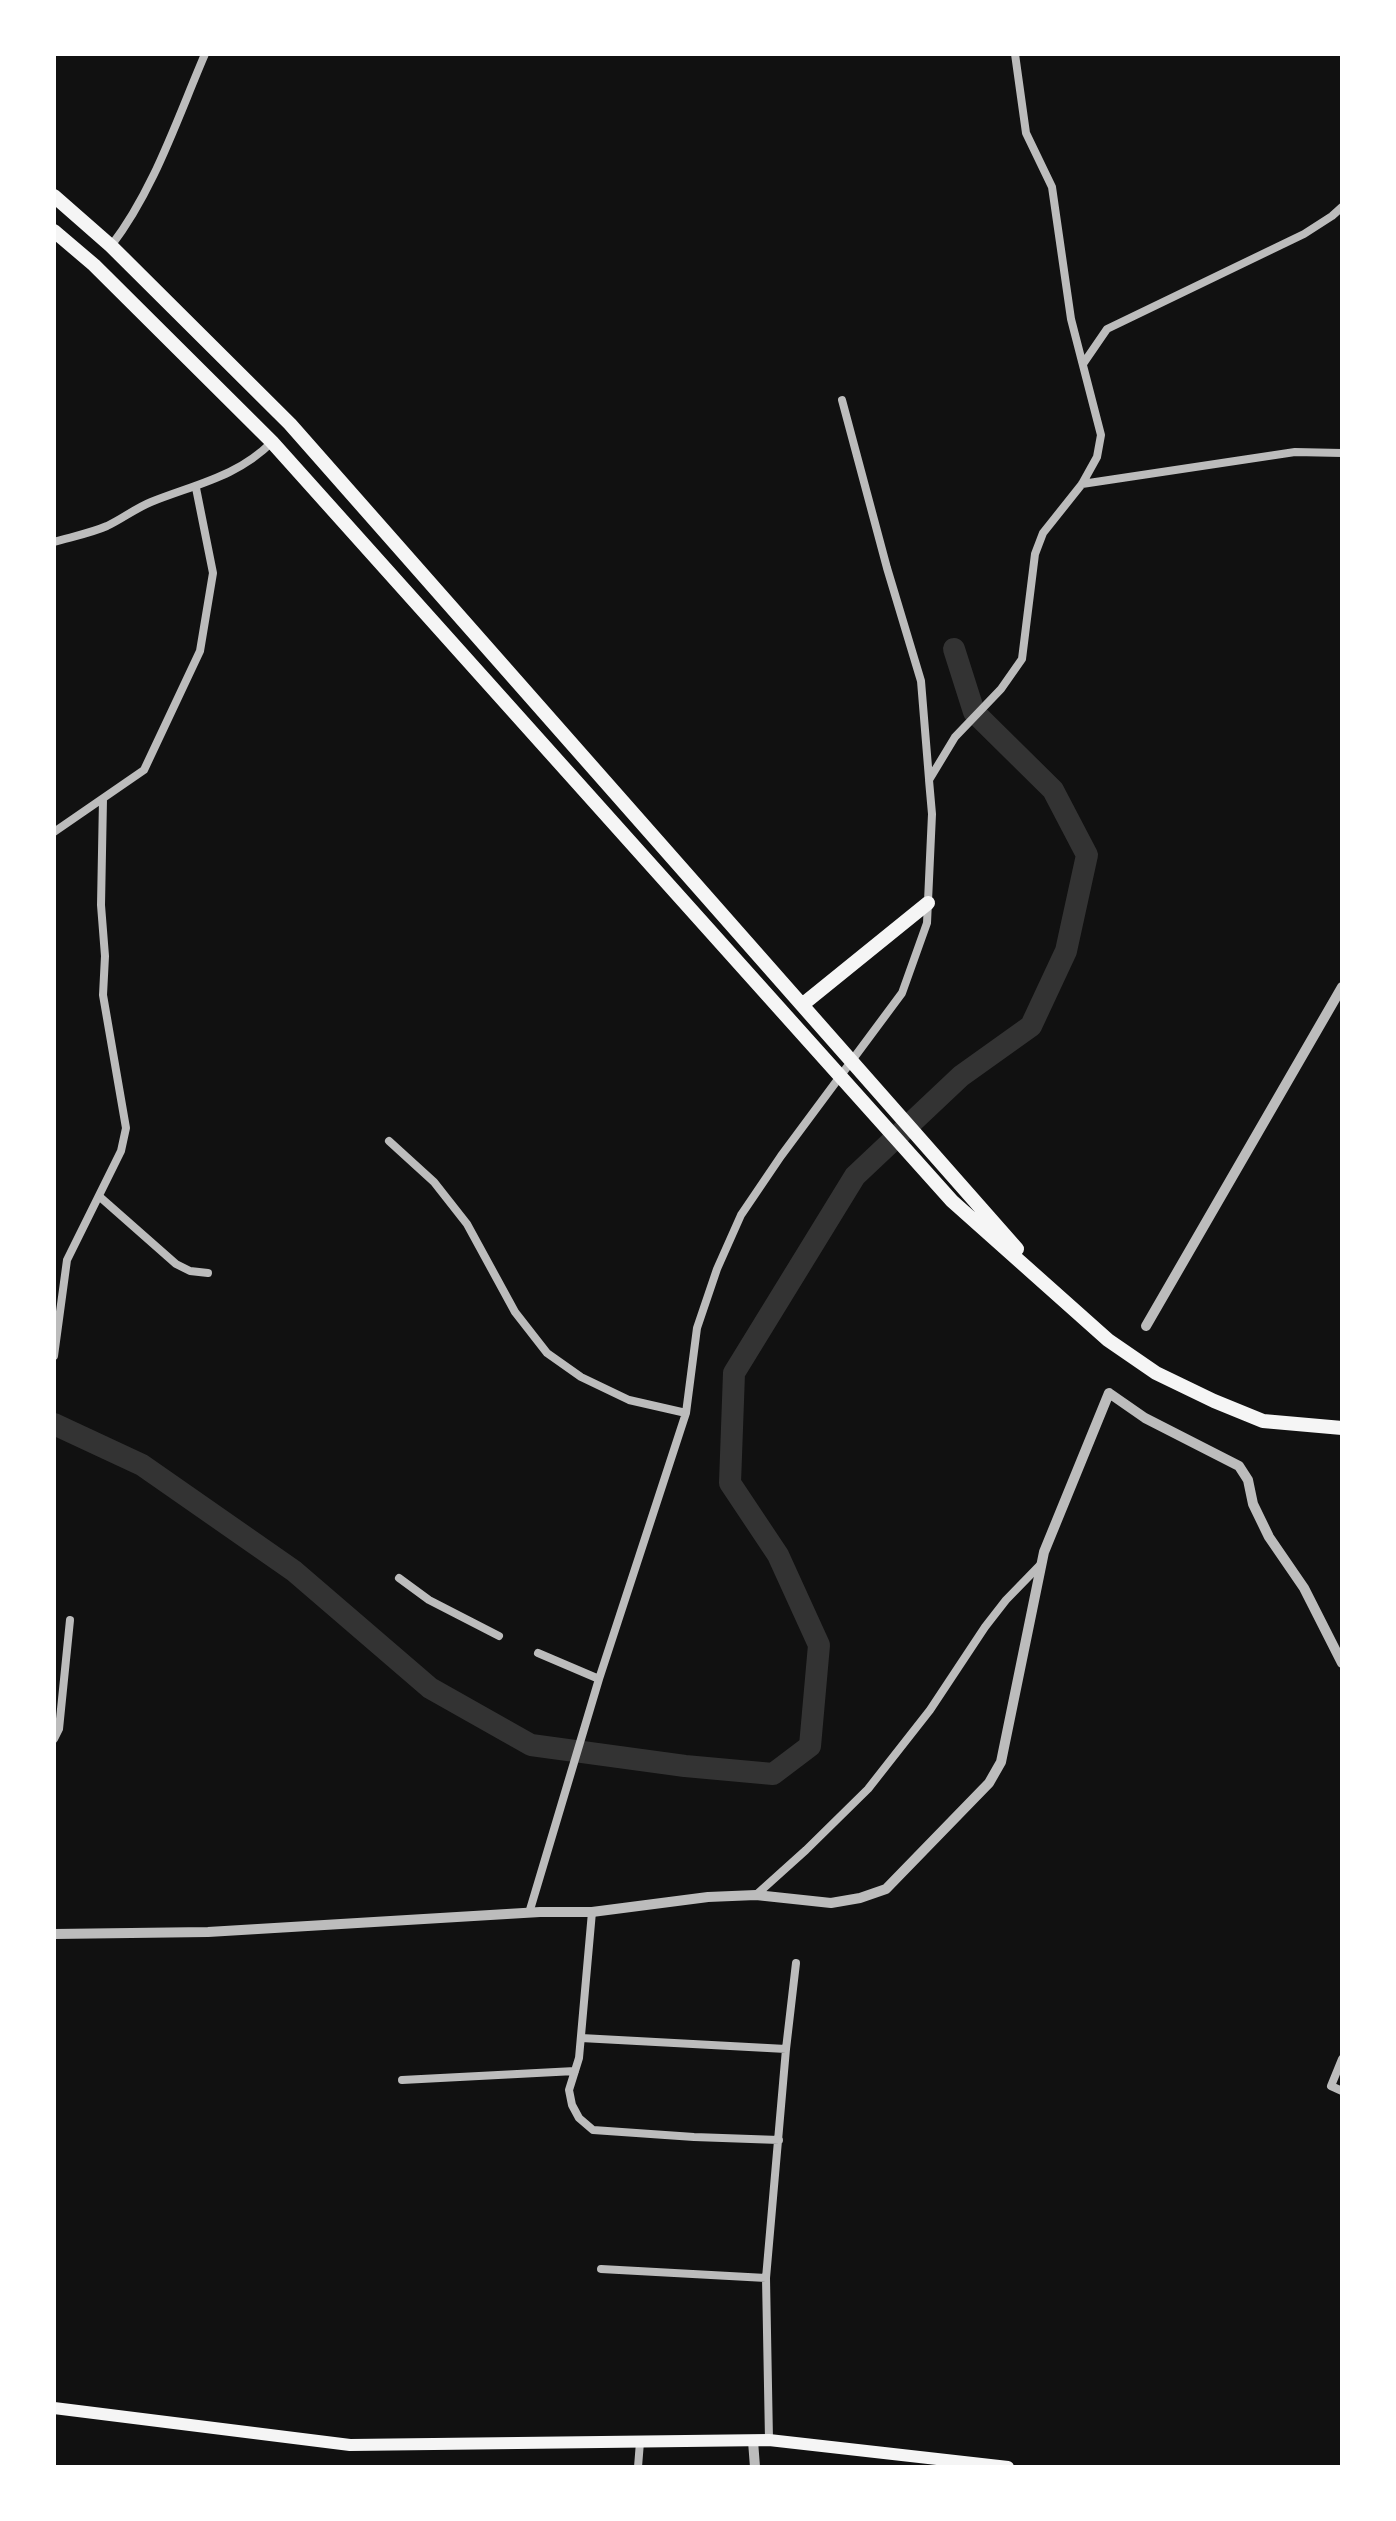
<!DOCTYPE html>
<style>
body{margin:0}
#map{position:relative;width:1396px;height:2521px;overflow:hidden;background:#111;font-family:"Space Grotesk",sans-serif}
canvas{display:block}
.frame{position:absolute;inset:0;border:56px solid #fff;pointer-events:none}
</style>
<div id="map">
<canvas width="1396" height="2521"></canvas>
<div class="frame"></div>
</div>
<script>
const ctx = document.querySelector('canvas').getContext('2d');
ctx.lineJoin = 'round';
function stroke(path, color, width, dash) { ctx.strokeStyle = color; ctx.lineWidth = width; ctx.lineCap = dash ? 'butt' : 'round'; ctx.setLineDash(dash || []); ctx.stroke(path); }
stroke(new Path2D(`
 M 54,1424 L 142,1465 L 294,1571 L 430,1688 L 531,1745 L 685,1766 L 773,1774 L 810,1746 L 819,1645 L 778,1555 L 730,1483 L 734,1373 L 855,1176 L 961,1076 L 1031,1026 L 1066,951 L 1087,855 L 1053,790 L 974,712 L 954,649`), '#333', 22);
stroke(new Path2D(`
 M 111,246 C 154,190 177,119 205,54
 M 1083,364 L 1107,329 L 1304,234 L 1332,216 L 1342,207
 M 842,400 L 887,568 L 921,681 L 929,779
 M 1082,484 L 1295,452 L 1342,453
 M 54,542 C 71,537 91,533 107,526 C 122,519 136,508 151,502 C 196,484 237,477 272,442
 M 54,832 L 144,770 L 200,651 L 213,573 L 196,488
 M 389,1141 L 434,1182 L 467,1224 L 515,1312 L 547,1353 L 581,1377 L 629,1400 L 686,1413
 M 100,1197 L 176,1264 L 190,1271 L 208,1273
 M 54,1356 L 67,1260 L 121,1151 L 126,1128 L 103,995 L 105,956 L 101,905 L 103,799
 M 399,1578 L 429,1600 L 499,1636
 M 538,1653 L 599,1679
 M 54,1739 L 59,1729 L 70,1620
 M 756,1895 L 806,1850 L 868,1789 L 930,1710 L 985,1627 L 1006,1600 L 1041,1564
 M 592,1912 L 579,2058 L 569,2090 L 572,2105 L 579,2118 L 593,2130 L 694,2137 L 779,2140
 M 529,1913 L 599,1679 L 686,1413 L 697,1328 L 717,1269 L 741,1215 L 781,1156 L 902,993 L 927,923 L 932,814 L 929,780 L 955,737 L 1001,689 L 1022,659 L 1035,554 L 1043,533 L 1082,484 L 1097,457 L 1101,435 L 1071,319 L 1052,187 L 1026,133 L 1015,54
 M 581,2038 L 786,2049
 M 1342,2059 L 1331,2086 L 1342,2091
 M 402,2080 L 575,2071
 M 601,2269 L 766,2278
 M 769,2440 L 766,2278 L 786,2049 L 796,1963
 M 638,2467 L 640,2442`), '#bcbcbc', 8);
stroke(new Path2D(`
 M 1146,1326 L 1342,987
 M 54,1934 L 208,1932 L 540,1912 L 592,1912 L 708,1897 L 756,1895 L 831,1903 L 860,1898 L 886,1889 L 989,1783 L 1001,1762 L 1044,1552 L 1109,1393 L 1145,1418 L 1239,1466 L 1248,1480 L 1253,1504 L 1269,1537 L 1304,1588 L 1342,1663
 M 753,2441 L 755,2467`), '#bcbcbc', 10);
stroke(new Path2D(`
 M 54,2408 L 350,2445 L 769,2440 L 1008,2467`), '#f5f5f5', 12);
stroke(new Path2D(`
 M 54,196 L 111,246 L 290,424 L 1017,1249
 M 54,231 L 94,265 L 272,442 L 952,1201 L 1108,1340 L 1156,1373 L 1214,1401 L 1263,1421 L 1342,1428
 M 802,1005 L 928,903`), '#f5f5f5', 14);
</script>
